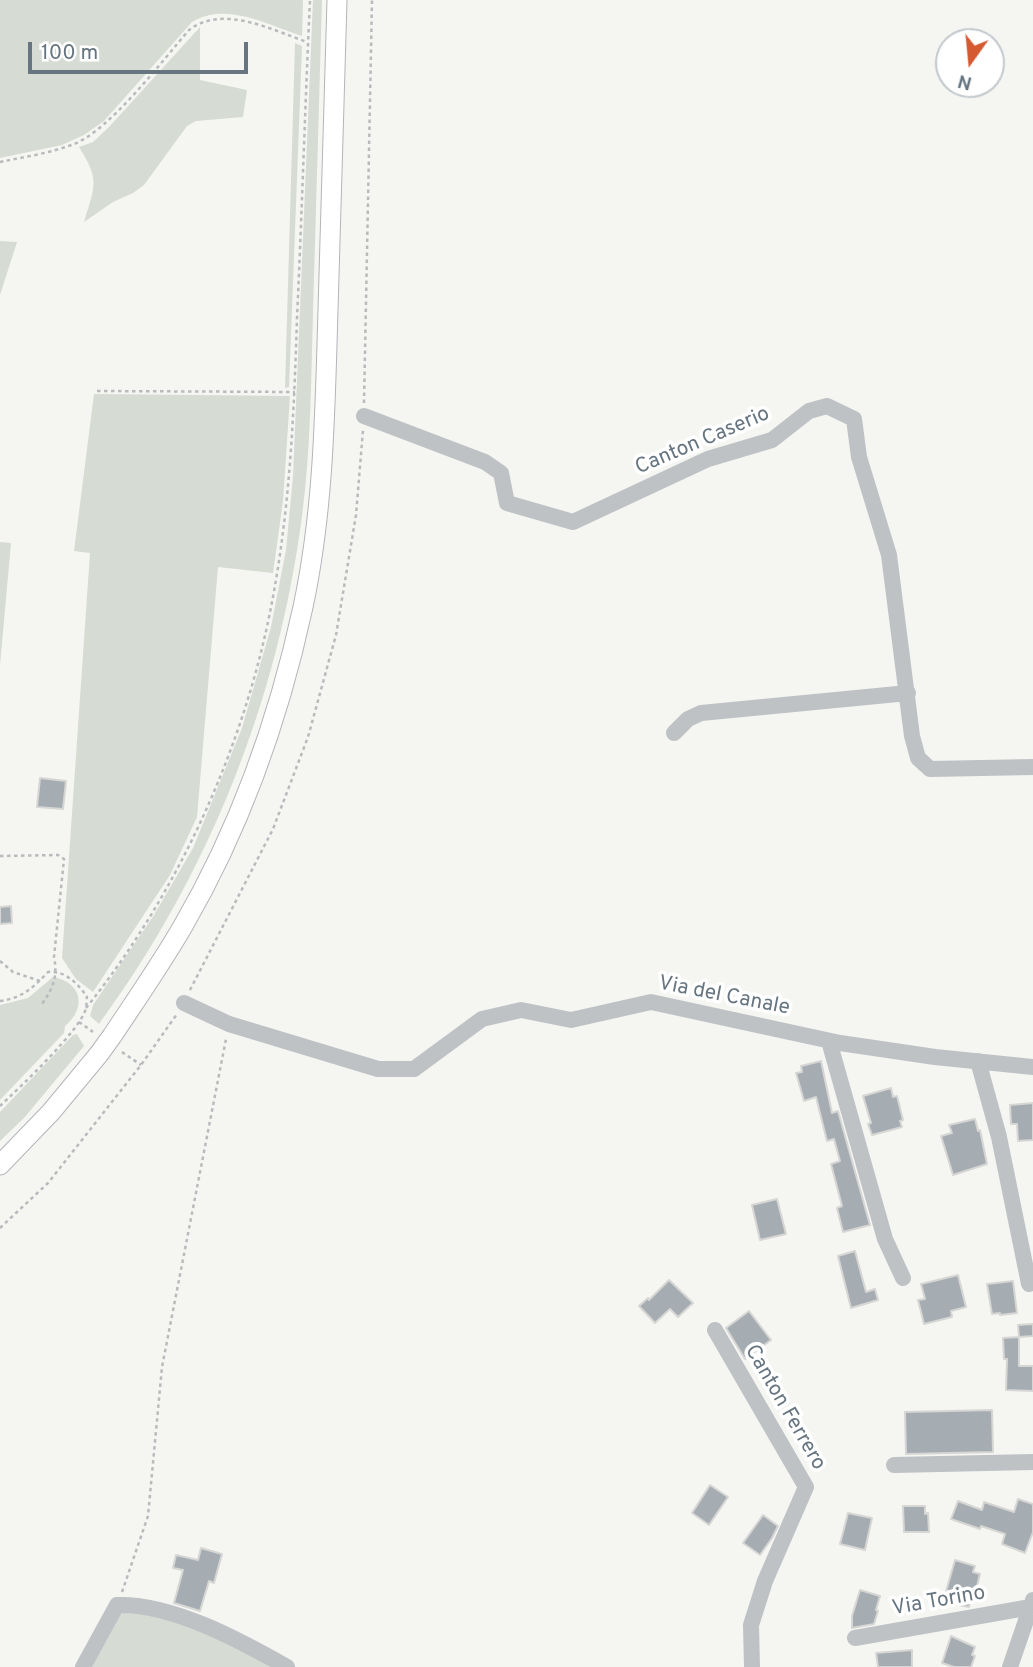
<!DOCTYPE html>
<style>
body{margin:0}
#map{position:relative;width:1033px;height:1667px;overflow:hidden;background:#f5f5f2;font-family:Overpass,sans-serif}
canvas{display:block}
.north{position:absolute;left:935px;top:28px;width:70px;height:70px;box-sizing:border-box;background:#fff;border:2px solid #c2c8cc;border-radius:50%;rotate:195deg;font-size:19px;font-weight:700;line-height:28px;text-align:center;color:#667580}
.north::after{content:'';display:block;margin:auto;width:24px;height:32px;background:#d55931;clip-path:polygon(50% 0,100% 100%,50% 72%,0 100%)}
.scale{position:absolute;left:28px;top:42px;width:220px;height:32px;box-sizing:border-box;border:4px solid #667580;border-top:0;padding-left:9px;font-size:21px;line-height:24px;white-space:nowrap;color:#667580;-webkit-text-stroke:5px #fff;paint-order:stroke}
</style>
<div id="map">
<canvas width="1033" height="1667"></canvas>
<div class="north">N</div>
<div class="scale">100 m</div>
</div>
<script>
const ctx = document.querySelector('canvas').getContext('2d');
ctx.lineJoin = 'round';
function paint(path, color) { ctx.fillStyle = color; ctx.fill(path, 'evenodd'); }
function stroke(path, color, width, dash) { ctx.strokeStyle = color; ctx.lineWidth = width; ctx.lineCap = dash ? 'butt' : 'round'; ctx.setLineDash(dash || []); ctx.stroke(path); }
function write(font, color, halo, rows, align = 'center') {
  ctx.font = font + ' Overpass,sans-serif'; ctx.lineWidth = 7; ctx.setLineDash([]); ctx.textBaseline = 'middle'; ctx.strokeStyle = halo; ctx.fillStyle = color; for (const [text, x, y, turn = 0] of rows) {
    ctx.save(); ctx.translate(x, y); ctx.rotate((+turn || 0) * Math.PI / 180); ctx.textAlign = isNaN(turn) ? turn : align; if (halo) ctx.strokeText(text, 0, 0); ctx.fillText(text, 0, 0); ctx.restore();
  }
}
paint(new Path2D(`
 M 0,0 L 303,0 L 302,36 C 268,25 226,1 192,22 L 104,121 L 84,135 L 62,145 L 0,158 Z
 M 313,0 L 322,0 C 319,104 316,208 313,312 C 311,380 311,448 302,516 C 278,700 209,874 99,1024 L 90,1016 L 93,1005 L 154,915 L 193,848 L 242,728 L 271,627 L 286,550 L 293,476 Z
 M 200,27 L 200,80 L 247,90 L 243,117 L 196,121 L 187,126 L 144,185 L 133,193 L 113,202 L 84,222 C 95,186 100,180 79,147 L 93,142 L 109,127 Z
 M 295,43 L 302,46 L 289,387 L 285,388 Z
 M 0,241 L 17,242 L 0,295 Z
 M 94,394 L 290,396 L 283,501 L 273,573 L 218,567 L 197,817 L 170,875 L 93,992 L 76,979 L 62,958 L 90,553 L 74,551 Z
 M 0,542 L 11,543 L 0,665 Z
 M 53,977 C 82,982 87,1008 65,1026 L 64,1033 L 0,1100 L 0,1005 L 28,998 Z
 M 77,1034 L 84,1046 L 24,1118 L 0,1141 L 0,1112 L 73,1035 Z
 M 129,1609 L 136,1609 L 217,1635 L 276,1667 L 92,1667 L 121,1614 Z`), '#d6dbd3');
const building = new Path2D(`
 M 40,778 L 66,781 L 63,809 L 37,807 Z
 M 11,906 L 12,923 L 0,924 L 0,907 Z
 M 821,1061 L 832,1113 L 838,1111 L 870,1225 L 843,1232 L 837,1208 L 842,1206 L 831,1164 L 840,1161 L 834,1139 L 827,1141 L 816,1097 L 804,1101 L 796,1073 L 802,1072 L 801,1066 Z
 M 891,1088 L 893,1097 L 897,1096 L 903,1120 L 900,1121 L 902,1127 L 872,1135 L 868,1124 L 871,1123 L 863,1096 Z
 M 1033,1103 L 1033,1140 L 1018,1141 L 1017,1124 L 1011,1124 L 1010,1105 Z
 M 975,1119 L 978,1131 L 980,1130 L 987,1164 L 953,1175 L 941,1136 L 952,1133 L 949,1125 Z
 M 777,1199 L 786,1234 L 760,1240 L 752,1205 Z
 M 855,1251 L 866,1292 L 875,1289 L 878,1300 L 851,1308 L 838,1256 Z
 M 958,1275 L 966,1307 L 951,1311 L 952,1317 L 924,1324 L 918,1300 L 925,1299 L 921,1284 Z
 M 669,1280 L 693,1303 L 678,1317 L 670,1309 L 655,1323 L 639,1306 L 648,1298 L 649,1300 Z
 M 1013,1281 L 1017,1313 L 1000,1315 L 1000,1313 L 992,1314 L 987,1284 Z
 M 749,1311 L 771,1340 L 745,1359 L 726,1328 Z
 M 1033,1324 L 1033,1336 L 1019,1337 L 1018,1325 Z
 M 1019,1337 L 1019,1366 L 1033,1366 L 1033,1391 L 1006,1390 L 1007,1359 L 1004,1359 L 1003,1338 Z
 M 992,1410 L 993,1452 L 906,1454 L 905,1412 Z
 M 710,1485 L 728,1497 L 709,1525 L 692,1513 Z
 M 1018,1499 L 1033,1504 L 1033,1532 L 1025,1553 L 1002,1544 L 1005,1534 L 981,1526 L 980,1529 L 951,1519 L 958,1501 L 982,1510 L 984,1502 L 1014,1512 Z
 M 903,1506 L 925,1506 L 925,1514 L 928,1513 L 929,1532 L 904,1532 Z
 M 848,1513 L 872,1518 L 865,1550 L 840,1544 Z
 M 763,1515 L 778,1526 L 772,1538 L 760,1555 L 743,1543 Z
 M 201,1548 L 222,1554 L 214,1583 L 209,1581 L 200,1611 L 174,1603 L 183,1570 L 173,1568 L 176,1555 L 198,1560 Z
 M 955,1560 L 975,1566 L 973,1572 L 980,1574 L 974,1599 L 971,1598 L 969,1607 L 943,1602 Z
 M 860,1590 L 880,1596 L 876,1610 L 878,1611 L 874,1624 L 852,1628 L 852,1616 Z
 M 951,1636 L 975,1647 L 972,1655 L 975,1656 L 971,1667 L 954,1667 L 942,1663 Z
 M 912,1650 L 912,1667 L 878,1667 L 876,1653 Z`);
paint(building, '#a6adb2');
stroke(building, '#d6d6d4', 2);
const major = new Path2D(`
 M 112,1036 C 136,1000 161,964 183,926 C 240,828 279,718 303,607 C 324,509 325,410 328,310 C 331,206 334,103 337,0
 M 0,1165 L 51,1112 L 99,1054`);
stroke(major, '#b2b6b9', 21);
stroke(new Path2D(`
 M 0,162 C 24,157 51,153 74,144 C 110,130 162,61 189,30 C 223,4 272,30 307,42
 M 97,391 L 295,392
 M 364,403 L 372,0
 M 0,856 L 58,855 L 64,859 L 54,957 C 58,977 53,988 42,1004
 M 0,961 L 13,972 L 40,981
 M 190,990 L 273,829 L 308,737 L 336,635 L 356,515 L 363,430
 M 0,1001 C 22,998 33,988 48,972 C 64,970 78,983 87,997 C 86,1000 87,1004 86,1008 C 81,1030 19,1088 0,1106
 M 86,1008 C 177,895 245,746 272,602 C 290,508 294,413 297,318 C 302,212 305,106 310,0
 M 79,1022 L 93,1032
 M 122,1052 L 141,1065
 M 0,1228 L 48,1183 L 141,1065 L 177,1014
 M 122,1592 L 148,1516 L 162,1367 L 226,1039`), '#b8bbbd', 2.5, [3.5, 3.5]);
stroke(new Path2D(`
 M 364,416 L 485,462 L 501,473 L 507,503 L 573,522 L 708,459 L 772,440 L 809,411 L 827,406 L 854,419 L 859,457 L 889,555 L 912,736 L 918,758 L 930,769 L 1033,767
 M 674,733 L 688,719 L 701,713 L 908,693
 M 184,1003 L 229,1024 L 378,1069 L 414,1069 L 482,1019 L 521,1010 L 571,1020 L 651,1002 L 840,1043 L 935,1057 L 1033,1067
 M 829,1041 L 885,1239 L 903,1278
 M 978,1061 L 999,1137 L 1029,1284
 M 715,1330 L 806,1487 L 765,1581 L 751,1625 L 752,1667
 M 894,1465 L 1033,1462
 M 855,1638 L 1031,1607
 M 83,1667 L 117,1605 C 172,1603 241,1641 287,1667
 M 1010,1667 L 1033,1600`), '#bec2c5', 16);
stroke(major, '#fff', 19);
const majorBridge = new Path2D(`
 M 99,1054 L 112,1036`);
stroke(majorBridge, '#b2b6b9', 21, []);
stroke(majorBridge, '#fff', 19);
write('21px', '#667580', '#fff', [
 ["Canton Caserio",703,442,-23],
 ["Via del Canale",724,997,11],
 ["Canton Ferrero",784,1408,60],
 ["Via Torino",939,1602,-10]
]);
</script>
